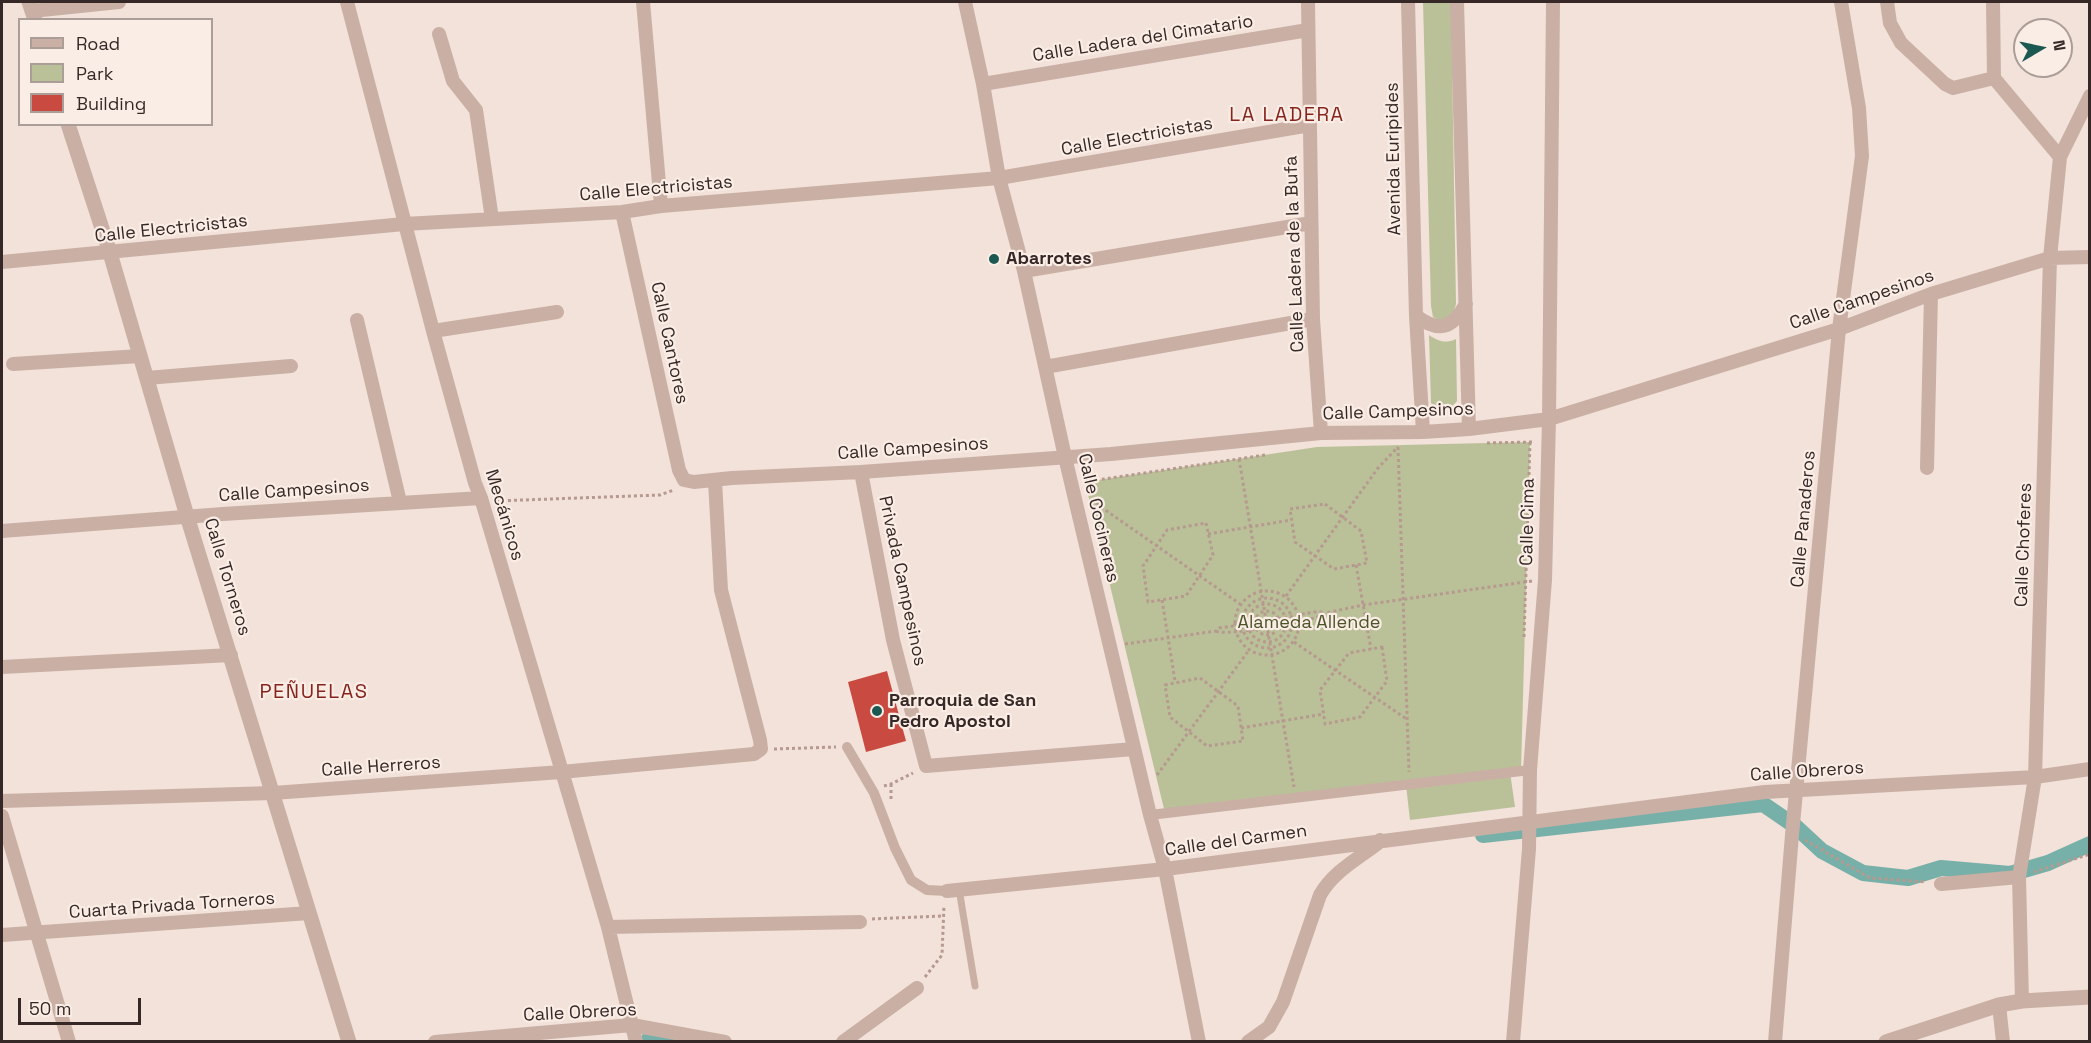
<!DOCTYPE html>
<meta charset="utf-8">
<style>
body{margin:0}
#map{position:relative;width:2091px;height:1043px;overflow:hidden;background:#f2e2d9;font-family:"Space Grotesk",sans-serif}
canvas{display:block}
.frame{position:absolute;inset:0;border:3px solid #352826;pointer-events:none}
.legend{position:absolute;left:18px;top:18px;width:195px;height:108px;box-sizing:border-box;background:#faede5;border:2px solid #ab9e99;margin:0;padding:8px 10px;list-style:none;font-size:18px;color:#352826}
.legend li{display:flex;align-items:center;gap:12px;height:30px}
.legend b{width:30px;border:2px solid #ab9e99}
.north{position:absolute;left:2013px;top:18px;width:60px;height:60px;box-sizing:border-box;background:#faede5;border:2px solid #ab9e99;border-radius:50%;rotate:81deg;font-size:16px;font-weight:700;line-height:24px;text-align:center;color:#352826}
.north::after{content:'';display:block;margin:auto;width:21px;height:27px;background:#1b5852;clip-path:polygon(50% 0,100% 100%,50% 72%,0 100%)}
.scale{position:absolute;left:18px;top:998px;width:123px;height:27px;box-sizing:border-box;border:3px solid #352826;border-top:0;padding-left:8px;font-size:18px;line-height:21px;white-space:nowrap;color:#352826;-webkit-text-stroke:4px #faede5;paint-order:stroke}
</style>
<div id="map">
<canvas width="2091" height="1043"></canvas>
<div class="frame"></div>
<ul class="legend">
<li><b style="height:8px;background:#caafa5"></b>Road</li>
<li><b style="height:16px;background:#bac199"></b>Park</li>
<li><b style="height:16px;background:#c94a40"></b>Building</li>
</ul>
<div class="north">N</div>
<div class="scale">50 m</div>
</div>
<script>
const ctx = document.querySelector('canvas').getContext('2d');
ctx.lineJoin = 'round';
function paint(path, color) { ctx.fillStyle = color; ctx.fill(path, 'evenodd'); }
function stroke(path, color, width, dash) { ctx.strokeStyle = color; ctx.lineWidth = width; ctx.lineCap = dash ? 'butt' : 'round'; ctx.setLineDash(dash || []); ctx.stroke(path); }
function write(font, color, halo, rows, align = 'center') {
  ctx.font = font + ' "Space Grotesk",sans-serif'; ctx.lineWidth = 4.5; ctx.setLineDash([]); ctx.textBaseline = 'middle'; ctx.strokeStyle = halo; ctx.fillStyle = color; for (const [text, x, y, turn = 0] of rows) {
    ctx.save(); ctx.translate(x, y); ctx.rotate((+turn || 0) * Math.PI / 180); ctx.textAlign = isNaN(turn) ? turn : align; if (halo) ctx.strokeText(text, 0, 0); ctx.fillText(text, 0, 0); ctx.restore();
  }
}
paint(new Path2D(`
 M 1423,2 L 1451,2 L 1456,304 L 1453,315 L 1442,322 L 1433,317 L 1431,306 Z
 M 1429,335 C 1438,341 1445,344 1456,339 L 1457,401 C 1449,411 1440,413 1431,403 Z
 M 1530,442 L 1521,770 L 1510,772 L 1515,807 L 1410,820 L 1406,785 L 1165,813 L 1085,482 L 1317,447 Z`), '#bac199');
stroke(new Path2D(`
 M 1483,835 L 1763,804 L 1795,826 L 1822,851 L 1863,873 L 1908,878 L 1941,868 L 2010,874 L 2048,863 L 2090,844
 M 649,1039 L 674,1039 L 687,1042`), '#77b0a8', 16);
paint(new Path2D(`
 M 887,671 L 906,741 L 866,752 L 848,682 Z`), '#c94a40');
stroke(new Path2D(`
 M 1487,443 L 1534,442
 M 1398,447 L 1409,772
 M 1239,459 L 1294,787
 M 1084,482 L 1265,455
 M 1091,500 L 1240,604
 M 496,501 L 660,495 L 674,490
 M 1325,504 L 1361,531 L 1367,563 L 1334,569 L 1295,542 L 1290,509 Z
 M 1206,523 L 1213,555 L 1186,596 L 1148,602 L 1143,566 L 1167,530 Z
 M 1208,534 L 1291,520
 M 1356,565 L 1371,649
 M1235 623a32 32 0 1 1 64 0a32 32 0 1 1-64 0Z
 M 1286,596 L 1378,468 L 1398,447
 M1242 623a25 25 0 1 1 50 0a25 25 0 1 1-50 0Z
 M 1162,600 L 1175,681
 M1248 623a19 19 0 1 1 38 0a19 19 0 1 1-38 0Z
 M1255 623a12 12 0 1 1 24 0a12 12 0 1 1-24 0Z
 M 1216,631 C 1226,637 1299,621 1315,618 L 1326,613 L 1363,605 L 1532,581
 M 1524,637 L 1530,442
 M 1294,642 L 1408,720
 M 1125,644 L 1216,631 L 1219,628 L 1255,623 L 1314,612 L 1323,612
 M 1382,647 L 1387,681 L 1360,717 L 1325,724 L 1320,690 L 1349,653 Z
 M 1200,678 L 1238,706 L 1243,741 L 1207,746 L 1170,717 L 1165,685 Z
 M 1241,728 L 1324,714
 M 774,749 L 836,747
 M 1157,775 L 1249,650
 M 891,784 L 891,800
 M 884,786 L 891,784 L 913,773
 M 1805,840 L 1870,878 L 1926,882
 M 2034,872 L 2090,854
 M 872,919 L 942,916
 M 925,977 L 942,955 L 944,905`), '#b6998f', 3, [3, 3]);
stroke(new Path2D(`
 M 959,889 L 975,986`), '#caafa5', 7);
stroke(new Path2D(`
 M 847,747 L 874,793 L 895,848 L 911,880 L 927,890 L 947,891
 M 1150,815 L 1530,770`), '#caafa5', 10);
stroke(new Path2D(`
 M 347,2 L 433,331 L 475,483 L 481,498 L 608,927 L 636,1042
 M 643,2 L 661,206
 M 965,2 L 983,84 L 999,178 L 1024,271 L 1065,457 L 1150,815 L 1165,869 L 1199,1042
 M 1308,2 L 1313,319 L 1321,433
 M 1408,2 L 1416,316 L 1423,432
 M 1457,2 L 1469,429
 M 1887,2 L 1890,23 L 1901,43 L 1945,84 L 1953,88 L 1994,78
 M 1993,2 L 1994,78 L 2060,157
 M 32,11 L 119,2
 M 439,34 L 453,81 L 476,110 L 492,219
 M 983,84 L 1308,30
 M 622,212 L 679,470 L 684,480 L 694,482 L 732,478 L 861,472 L 1111,454 L 1321,433 L 1423,432 L 1469,429 L 1549,419 L 1839,329 L 1931,294 L 2050,258 L 2090,257
 M 2,262 L 404,224 L 622,212 L 661,206 L 999,178 L 1310,125
 M 1024,271 L 1311,223
 M 1416,316 C 1439,333 1452,329 1466,304
 M 357,320 L 400,502
 M 433,331 L 557,312
 M 13,364 L 140,356
 M 1045,367 L 1313,319
 M 147,378 L 291,366
 M 1927,468 L 1931,294
 M 861,472 L 893,640 L 926,766 L 1134,749
 M 2,531 L 223,514 L 481,498
 M 2,667 L 231,655
 M 2,801 L 273,793 L 561,772 L 754,754 L 761,749 L 760,740 L 721,590 L 715,481
 M 2,816 L 69,1042
 M 1941,884 L 2019,877
 M 947,891 L 1165,869 L 1765,792 L 2035,777 L 2090,769
 M 608,927 L 860,922
 M 2,935 L 309,913
 M 2022,1001 L 2019,877 L 2035,777 L 2050,258 L 2060,157 L 2090,96
 M 1999,1005 L 2003,1042
 M 435,1042 L 632,1025 L 725,1042
 M 843,1042 L 917,988
 M 1248,1042 L 1269,1027 L 1283,1002 L 1320,895 C 1333,872 1356,860 1377,844 L 1380,840
 M 1513,1042 L 1529,849 L 1530,770 L 1545,580 L 1549,419 L 1553,2
 M 1775,1042 L 1792,835 L 1839,329 L 1862,156 L 1859,108 L 1841,2`), '#caafa5', 14);
stroke(new Path2D(`
 M 29,2 L 35,20
 M 68,124 L 110,253 L 187,516 L 349,1042
 M 1886,1042 L 1999,1005 L 2022,1001 L 2090,997`), '#caafa5', 15);
for (const [x, y, r, color] of [
 [994,259,6,"#1b5852"],
 [877,711,6,"#1b5852"]
]) { const dot = new Path2D(); dot.arc(x, y, r, 0, 2 * Math.PI); ctx.fillStyle = color; ctx.fill(dot); stroke(dot, '#faede5', 2); }
write('18px', '#352826', '#faede5', [
 ["Calle Ladera del Cimatario",1143,39,-9],
 ["Calle Electricistas",1137,137,-10],
 ["Avenida Euripides",1394,159,-91],
 ["Calle Electricistas",656,189,-5],
 ["Calle Electricistas",171,229,-6],
 ["Calle Ladera de la Bufa",1295,254,-92],
 ["Calle Campesinos",1862,300,-19],
 ["Calle Cantores",669,343,78],
 ["Calle Campesinos",1398,412,-2],
 ["Calle Campesinos",913,449,-4],
 ["Calle Campesinos",294,491,-4],
 ["Mecánicos",504,515,73],
 ["Calle Cocineras",1098,518,77],
 ["Calle Panaderos",1804,519,-85],
 ["Calle Cima",1528,522,-89],
 ["Calle Choferes",2024,545,-88],
 ["Calle Torneros",227,577,73],
 ["Privada Campesinos",902,581,78],
 ["Calle Herreros",381,767,-4],
 ["Calle Obreros",1807,772,-4],
 ["Calle del Carmen",1236,841,-8],
 ["Cuarta Privada Torneros",172,906,-4],
 ["Calle Obreros",580,1013,-3]
]);
write('bold 18px', '#352826', '#faede5', [
 ["Abarrotes",1006,259],
 ["Parroquia de San",889,701],
 ["Pedro Apostol",889,722]
], 'left');
write('18px', '#4c5429', '#faede5', [
 ["Alameda Allende",1309,623]
]);
ctx.letterSpacing = '1.5px';
write('20px', '#86251d', '#faede5', [
 ["LA LADERA",1287,116],
 ["PEÑUELAS",314,693]
]);
ctx.letterSpacing = '0px';
</script>
